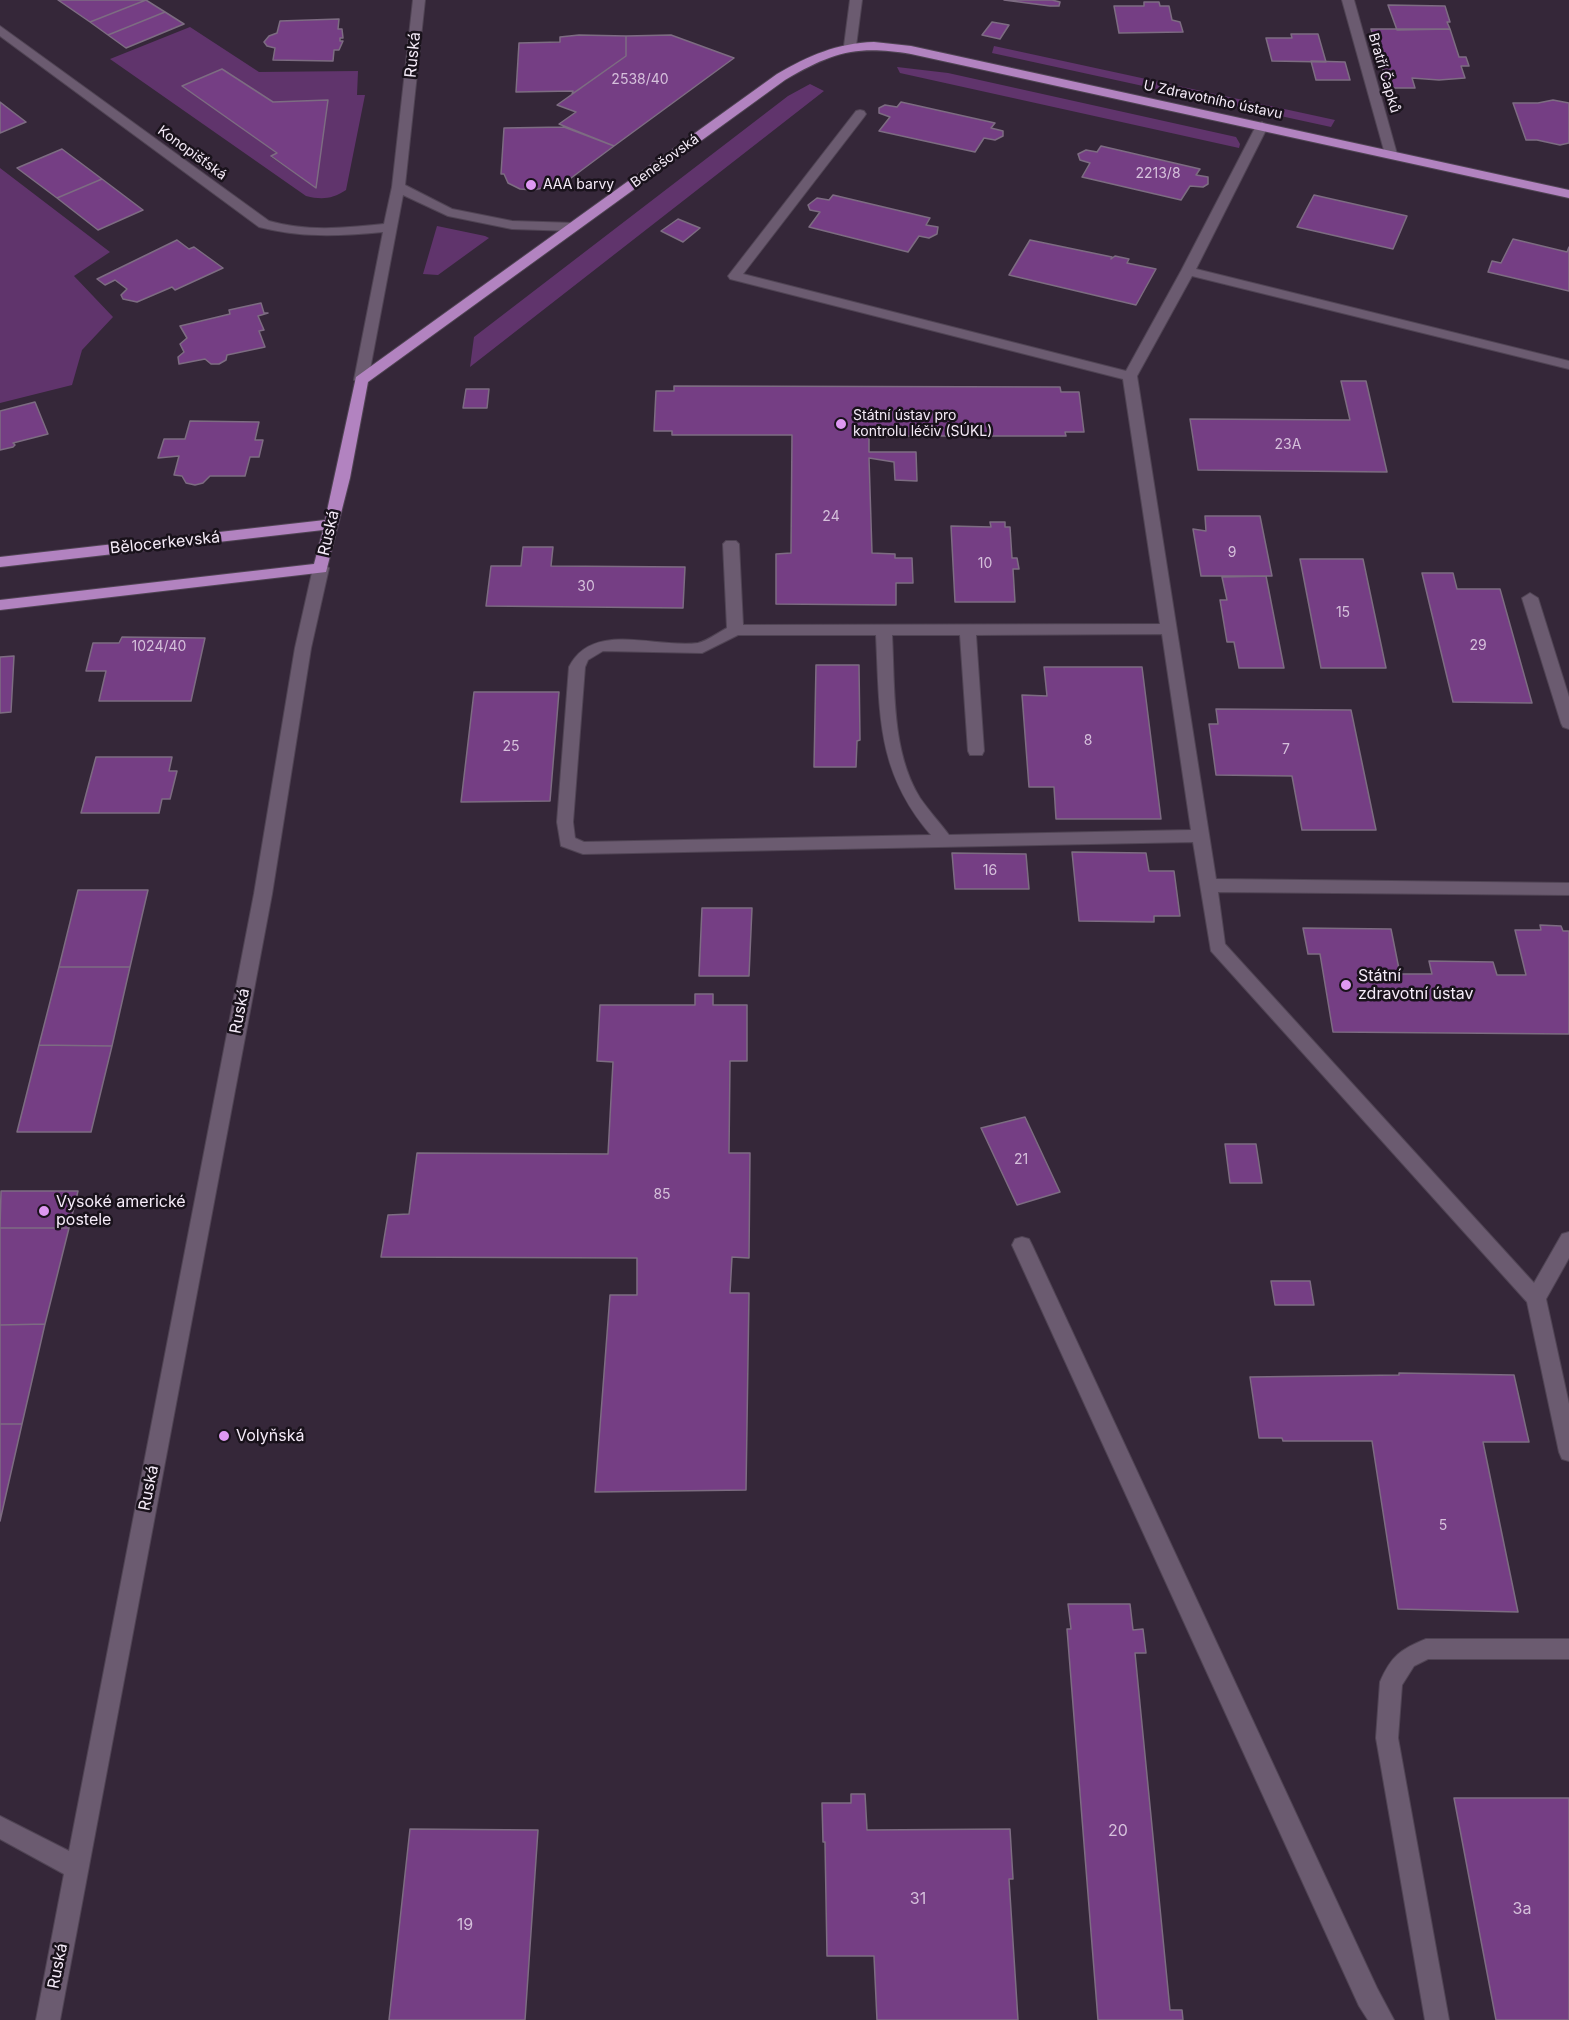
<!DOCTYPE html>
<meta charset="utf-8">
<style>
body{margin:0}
canvas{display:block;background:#352739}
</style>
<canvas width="1569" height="2020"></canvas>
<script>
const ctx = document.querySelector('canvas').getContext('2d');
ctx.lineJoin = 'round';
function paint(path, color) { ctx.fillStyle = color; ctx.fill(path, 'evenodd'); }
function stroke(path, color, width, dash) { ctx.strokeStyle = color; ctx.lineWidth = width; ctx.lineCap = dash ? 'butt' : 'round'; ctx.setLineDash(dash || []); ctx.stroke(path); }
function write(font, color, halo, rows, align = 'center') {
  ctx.font = font + ' Inter,sans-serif'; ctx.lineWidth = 5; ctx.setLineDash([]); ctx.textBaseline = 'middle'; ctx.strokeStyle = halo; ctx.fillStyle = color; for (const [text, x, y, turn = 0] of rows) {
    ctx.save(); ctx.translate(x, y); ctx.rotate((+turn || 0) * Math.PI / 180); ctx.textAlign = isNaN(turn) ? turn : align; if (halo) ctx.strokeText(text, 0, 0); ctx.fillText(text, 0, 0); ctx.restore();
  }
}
paint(new Path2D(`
 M 190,27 L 259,72 L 358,71 L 357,95 L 365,95 L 346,190 C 332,199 322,200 306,196 L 110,59 ZM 222,69 L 273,102 L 315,187 L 271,157 L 277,153 L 183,86 Z
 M 994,46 L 1335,120 L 1331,127 L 992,53 Z
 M 897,67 L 948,73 L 1236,137 L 1240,144 L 1239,148 L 900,73 Z
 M 810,84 L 824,91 L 470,367 L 474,337 L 788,96 Z
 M 0,168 L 110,252 L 74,276 L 113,317 L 82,350 L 72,385 L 0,403 Z
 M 437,226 L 485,236 L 489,238 L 438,275 L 423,274 Z`), '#60346c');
const building = new Path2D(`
 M 58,0 L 146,0 L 90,22 Z
 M 146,0 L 165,12 L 108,35 L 90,22 Z
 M 1004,0 L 1052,0 L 1060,2 L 1059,6 L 1050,6 Z
 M 1144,2 L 1159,2 L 1160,6 L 1169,6 L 1172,20 L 1180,22 L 1183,32 L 1119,33 L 1114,6 L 1144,6 Z
 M 1388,5 L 1445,6 L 1450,22 L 1447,22 L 1450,29 L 1397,30 Z
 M 165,12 L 184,24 L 126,48 L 108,35 Z
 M 339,19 L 338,29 L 342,29 L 343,38 L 340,38 L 340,41 L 343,41 L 339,50 L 334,50 L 333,61 L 273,60 L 275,48 L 267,46 L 264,42 L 269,36 L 277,33 L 280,21 Z
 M 992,22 L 1009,25 L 1000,39 L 982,35 Z
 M 1371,29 L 1450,29 L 1459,57 L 1466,57 L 1469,66 L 1461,66 L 1465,78 L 1439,80 L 1412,78 L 1415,88 L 1388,88 Z
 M 1291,34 L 1318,34 L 1326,62 L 1272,61 L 1266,38 L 1292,38 Z
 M 579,35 L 626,36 L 626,56 L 572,94 L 573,91 L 516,92 L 519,43 L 560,42 L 560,37 Z
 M 671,35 L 734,58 L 614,146 L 559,124 L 576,112 L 557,105 L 626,56 L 626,36 Z
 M 1311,61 L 1345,62 L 1350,80 L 1316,80 Z
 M 222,69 L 273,102 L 328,100 L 316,188 L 271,156 L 277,153 L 182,86 Z
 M 1553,100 L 1569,103 L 1569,143 L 1560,145 L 1537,140 L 1526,140 L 1513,103 L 1538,103 Z
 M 0,102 L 26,122 L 0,133 Z
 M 901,102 L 995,123 L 991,128 L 1003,131 L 1003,136 L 995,140 L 984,138 L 975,152 L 879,131 L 890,117 L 879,113 L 879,108 L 885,105 L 897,107 Z
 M 564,127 L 614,146 L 563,184 L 533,190 L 520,189 L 508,183 L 504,174 L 501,174 L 504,128 Z
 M 1101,146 L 1200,169 L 1196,175 L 1208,177 L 1208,184 L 1203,187 L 1190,186 L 1181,200 L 1082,177 L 1090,163 L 1080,160 L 1078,154 L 1086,150 L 1097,152 Z
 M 62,149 L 102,179 L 57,198 L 17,168 Z
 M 102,179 L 143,210 L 98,230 L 57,198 Z
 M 833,195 L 930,218 L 926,225 L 938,227 L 937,234 L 929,238 L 919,236 L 908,252 L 809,227 L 820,212 L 810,210 L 808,205 L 817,198 L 829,200 Z
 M 1314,195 L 1407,216 L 1393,249 L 1297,227 Z
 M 678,219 L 700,228 L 683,242 L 661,231 Z
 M 1513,239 L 1567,252 L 1569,247 L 1569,291 L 1488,272 L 1492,261 L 1501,263 Z
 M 177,240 L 189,249 L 194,247 L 223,268 L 175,290 L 172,287 L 137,302 L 123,299 L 121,295 L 127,289 L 115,280 L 105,285 L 97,279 Z
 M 1030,240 L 1112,257 L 1111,259 L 1115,256 L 1129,259 L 1127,263 L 1156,269 L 1136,305 L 1009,275 Z
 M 261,303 L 264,313 L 268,313 L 258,316 L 264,330 L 259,331 L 265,347 L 227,355 L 226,360 L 219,364 L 211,364 L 205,359 L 179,364 L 178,357 L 184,352 L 180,344 L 187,338 L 180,326 L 230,314 L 229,310 Z
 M 1341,381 L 1366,381 L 1387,472 L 1198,470 L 1190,419 L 1350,420 Z
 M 674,386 L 1060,387 L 1061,392 L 1079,392 L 1084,432 L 1065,432 L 1066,436 L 869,436 L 869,452 L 916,452 L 917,481 L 895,480 L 894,462 L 869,458 L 872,553 L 895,554 L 895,558 L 912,558 L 913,583 L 896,583 L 896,605 L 894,605 L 776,604 L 776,554 L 791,553 L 792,435 L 672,435 L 672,431 L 654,431 L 656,391 L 674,391 Z
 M 466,389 L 489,389 L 487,408 L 463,408 Z
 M 35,402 L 48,434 L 13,443 L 15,445 L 13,447 L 0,450 L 0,411 Z
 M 190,421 L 259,422 L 255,440 L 263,440 L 259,457 L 250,457 L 245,476 L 210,476 L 203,483 L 195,485 L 186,483 L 182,476 L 174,475 L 179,456 L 158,458 L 164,439 L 185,439 Z
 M 1205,516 L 1260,516 L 1272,576 L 1201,576 L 1193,529 L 1206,531 Z
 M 990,522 L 1005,522 L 1005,527 L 1010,527 L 1012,558 L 1017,558 L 1019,569 L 1013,569 L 1015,602 L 955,602 L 951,526 L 991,527 Z
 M 523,547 L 553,547 L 551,566 L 685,567 L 683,608 L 486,606 L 491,566 L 521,566 Z
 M 1300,559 L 1363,559 L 1386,668 L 1321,668 Z
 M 1422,573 L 1453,573 L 1457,589 L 1500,589 L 1532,703 L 1453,702 Z
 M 1266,576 L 1284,668 L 1239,668 L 1234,642 L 1227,642 L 1220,600 L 1227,600 L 1222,577 Z
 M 122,637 L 205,638 L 191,701 L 99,701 L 106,671 L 86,671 L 93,643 L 119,643 Z
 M 14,656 L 11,712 L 0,713 L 0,657 Z
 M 816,665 L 859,665 L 860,740 L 857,741 L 856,767 L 814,767 Z
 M 1044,667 L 1142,667 L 1161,819 L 1056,819 L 1054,787 L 1029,787 L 1022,695 L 1047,696 Z
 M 474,692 L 559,692 L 550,801 L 461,802 Z
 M 1216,709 L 1351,710 L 1376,830 L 1302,830 L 1292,776 L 1216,775 L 1209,724 L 1218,724 Z
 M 96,757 L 172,757 L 169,771 L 177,771 L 170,799 L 162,799 L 159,813 L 81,813 Z
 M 1072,852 L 1146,853 L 1149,871 L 1174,871 L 1180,916 L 1154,916 L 1154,922 L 1079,921 Z
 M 952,853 L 1026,854 L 1029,889 L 955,889 Z
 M 78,890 L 148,890 L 130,967 L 59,967 Z
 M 702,908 L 752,908 L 749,976 L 699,976 Z
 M 1540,925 L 1561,926 L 1563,931 L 1569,931 L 1569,1034 L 1333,1032 L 1320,954 L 1308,954 L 1303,928 L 1391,929 L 1400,974 L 1432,974 L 1429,961 L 1493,962 L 1497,975 L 1526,975 L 1515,930 L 1541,930 Z
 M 59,967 L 130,967 L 112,1046 L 39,1045 Z
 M 695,994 L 713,994 L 713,1005 L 747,1005 L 747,1061 L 730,1061 L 729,1153 L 750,1153 L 749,1258 L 732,1257 L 730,1293 L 749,1293 L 746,1490 L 595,1492 L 610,1295 L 637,1295 L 637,1258 L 381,1257 L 388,1215 L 409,1214 L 417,1153 L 608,1154 L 613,1062 L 597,1061 L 600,1005 L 695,1005 Z
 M 39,1045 L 112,1046 L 91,1132 L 17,1132 Z
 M 1025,1117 L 1060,1192 L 1017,1205 L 981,1128 Z
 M 1225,1144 L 1256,1144 L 1262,1183 L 1230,1183 Z
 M 1,1191 L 78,1191 L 69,1228 L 0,1228 Z
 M 0,1228 L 69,1228 L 45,1324 L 0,1325 Z
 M 1271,1281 L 1310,1281 L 1314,1305 L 1275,1305 Z
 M 45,1324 L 22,1424 L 0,1424 L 0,1325 Z
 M 1399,1373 L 1514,1375 L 1529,1442 L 1483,1442 L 1518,1612 L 1398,1609 L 1372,1441 L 1283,1441 L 1282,1438 L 1259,1438 L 1250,1377 L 1399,1375 Z
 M 0,1424 L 22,1424 L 0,1521 Z
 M 1068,1604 L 1130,1604 L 1133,1630 L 1143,1629 L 1146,1653 L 1135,1653 L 1170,2010 L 1182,2010 L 1183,2020 L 1098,2020 L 1067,1629 L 1071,1629 Z
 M 851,1794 L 865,1794 L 867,1830 L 1010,1829 L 1013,1879 L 1009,1879 L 1018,2020 L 877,2020 L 874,1956 L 827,1956 L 825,1842 L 823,1842 L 822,1803 L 851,1803 Z
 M 1454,1798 L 1569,1798 L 1569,2020 L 1496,2020 Z
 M 410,1829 L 538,1830 L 525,2020 L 389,2020 Z`);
paint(building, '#753e84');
stroke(building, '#7d6c82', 1.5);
const minor = new Path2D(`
 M 413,0 L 425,0 L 405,185 L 452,209 L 512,221 L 574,223 L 581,227 L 574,231 L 512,229 L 448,216 L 403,195 L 368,380 L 361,384 L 354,380 L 383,232 C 340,236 301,238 259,227 L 0,36 L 0,26 L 269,221 C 307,232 345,228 384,224 L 392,187 Z
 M 850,0 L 862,0 L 856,46 L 850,50 L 844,46 Z
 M 1342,0 L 1354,0 L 1397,154 L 1395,157 L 1391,158 L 1385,154 Z
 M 860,110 L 864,111 L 866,114 L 864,117 L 743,274 L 1126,371 L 1181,271 L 1256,126 L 1262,122 L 1268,126 L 1196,269 L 1569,361 L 1569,369 L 1192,276 L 1137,376 L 1216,879 L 1569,883 L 1569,895 L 1218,892 L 1225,944 L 1534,1283 L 1562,1234 L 1569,1232 L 1569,1258 L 1546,1299 L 1569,1404 L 1569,1461 L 1562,1459 L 1559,1452 L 1527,1302 L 1211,951 L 1193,842 L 583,854 L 561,846 L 557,822 L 569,667 C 593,620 656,649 698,643 C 707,641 719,632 727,628 L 723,544 L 726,541 L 736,541 L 739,544 L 743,625 L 1160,624 L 1123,379 L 730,279 L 728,276 L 856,111 ZM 1162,634 L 1191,830 L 949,835 C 940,823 929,811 920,798 C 891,751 895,688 892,635 L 960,635 L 968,751 L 970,755 L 982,755 L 984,751 L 976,635 ZM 738,635 L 876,635 C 880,714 876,771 931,835 L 584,842 L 575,838 L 573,822 L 585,667 L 588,660 L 603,651 L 702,653 Z
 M 321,563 L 329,568 L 311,648 L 272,894 L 60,2020 L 36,2020 L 64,1874 L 0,1839 L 0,1816 L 69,1851 L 254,894 L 295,648 L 313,568 Z
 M 1530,593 L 1538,598 L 1569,697 L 1569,729 L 1563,727 L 1561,723 L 1522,598 Z
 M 1022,1237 L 1029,1239 L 1032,1245 L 1377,1988 L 1394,2020 L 1368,2020 L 1359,2006 L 1012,1245 L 1015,1239 Z
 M 1426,1639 L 1569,1639 L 1569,1659 L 1428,1659 L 1414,1666 L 1402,1685 L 1398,1738 L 1449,2020 L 1425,2020 L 1376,1738 L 1380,1682 C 1391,1656 1401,1649 1426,1639 Z`);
const major = new Path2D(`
 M 874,42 L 911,46 L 1569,190 L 1569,198 L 911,54 C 856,45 833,52 785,80 L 368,382 L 350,478 L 326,572 L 0,610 L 0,600 L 314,564 L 323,530 L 0,567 L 0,557 L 325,520 L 356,377 L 777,74 C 808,56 837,43 874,42 Z`);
stroke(minor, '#504454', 2);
stroke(major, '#504454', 2);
paint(minor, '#6b5b70');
paint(major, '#b283c0');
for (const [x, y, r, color] of [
 [531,185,6,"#de98f2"],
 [841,424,6,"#de98f2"],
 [1346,985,6,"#de98f2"],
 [44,1211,6,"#de98f2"],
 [224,1436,6,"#de98f2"]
]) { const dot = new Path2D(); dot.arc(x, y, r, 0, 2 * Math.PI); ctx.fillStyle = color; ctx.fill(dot); stroke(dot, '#19121b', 2); }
write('14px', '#f5ebf8', '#19121b', [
 ["Bratří Čapků",1384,73,74],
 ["U Zdravotního ústavu",1213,100,12],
 ["Konopišťská",192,153,36],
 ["Benešovská",665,161,-36]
]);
write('14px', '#d5c0db', null, [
 ["2538/40",640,80],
 ["2213/8",1158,174],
 ["23A",1288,445],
 ["24",831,517],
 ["9",1232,553],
 ["10",985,564],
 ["30",586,587],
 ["15",1343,613],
 ["29",1478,646],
 ["1024/40",159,647],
 ["8",1088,741],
 ["25",511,747],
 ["7",1286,750],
 ["16",990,871],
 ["21",1021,1160],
 ["85",662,1195],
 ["5",1443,1526]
]);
write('14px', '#f5ebf8', '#19121b', [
 ["AAA barvy",543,185],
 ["Státní ústav pro",853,416],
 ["kontrolu léčiv (SÚKL)",853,432]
], 'left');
write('16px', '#f5ebf8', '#19121b', [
 ["Ruská",413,55,-84],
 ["Ruská",329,533,-77],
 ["Bělocerkevská",165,543,-6],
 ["Ruská",240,1011,-79],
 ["Ruská",149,1488,-79],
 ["Ruská",58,1966,-79]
]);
write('16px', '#f5ebf8', '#19121b', [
 ["Státní",1358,976],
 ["zdravotní ústav",1358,994],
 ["Vysoké americké",56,1202],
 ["postele",56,1220],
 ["Volyňská",236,1436]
], 'left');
write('16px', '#d5c0db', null, [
 ["20",1118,1831],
 ["31",918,1899],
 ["3a",1522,1909],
 ["19",465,1925]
]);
</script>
